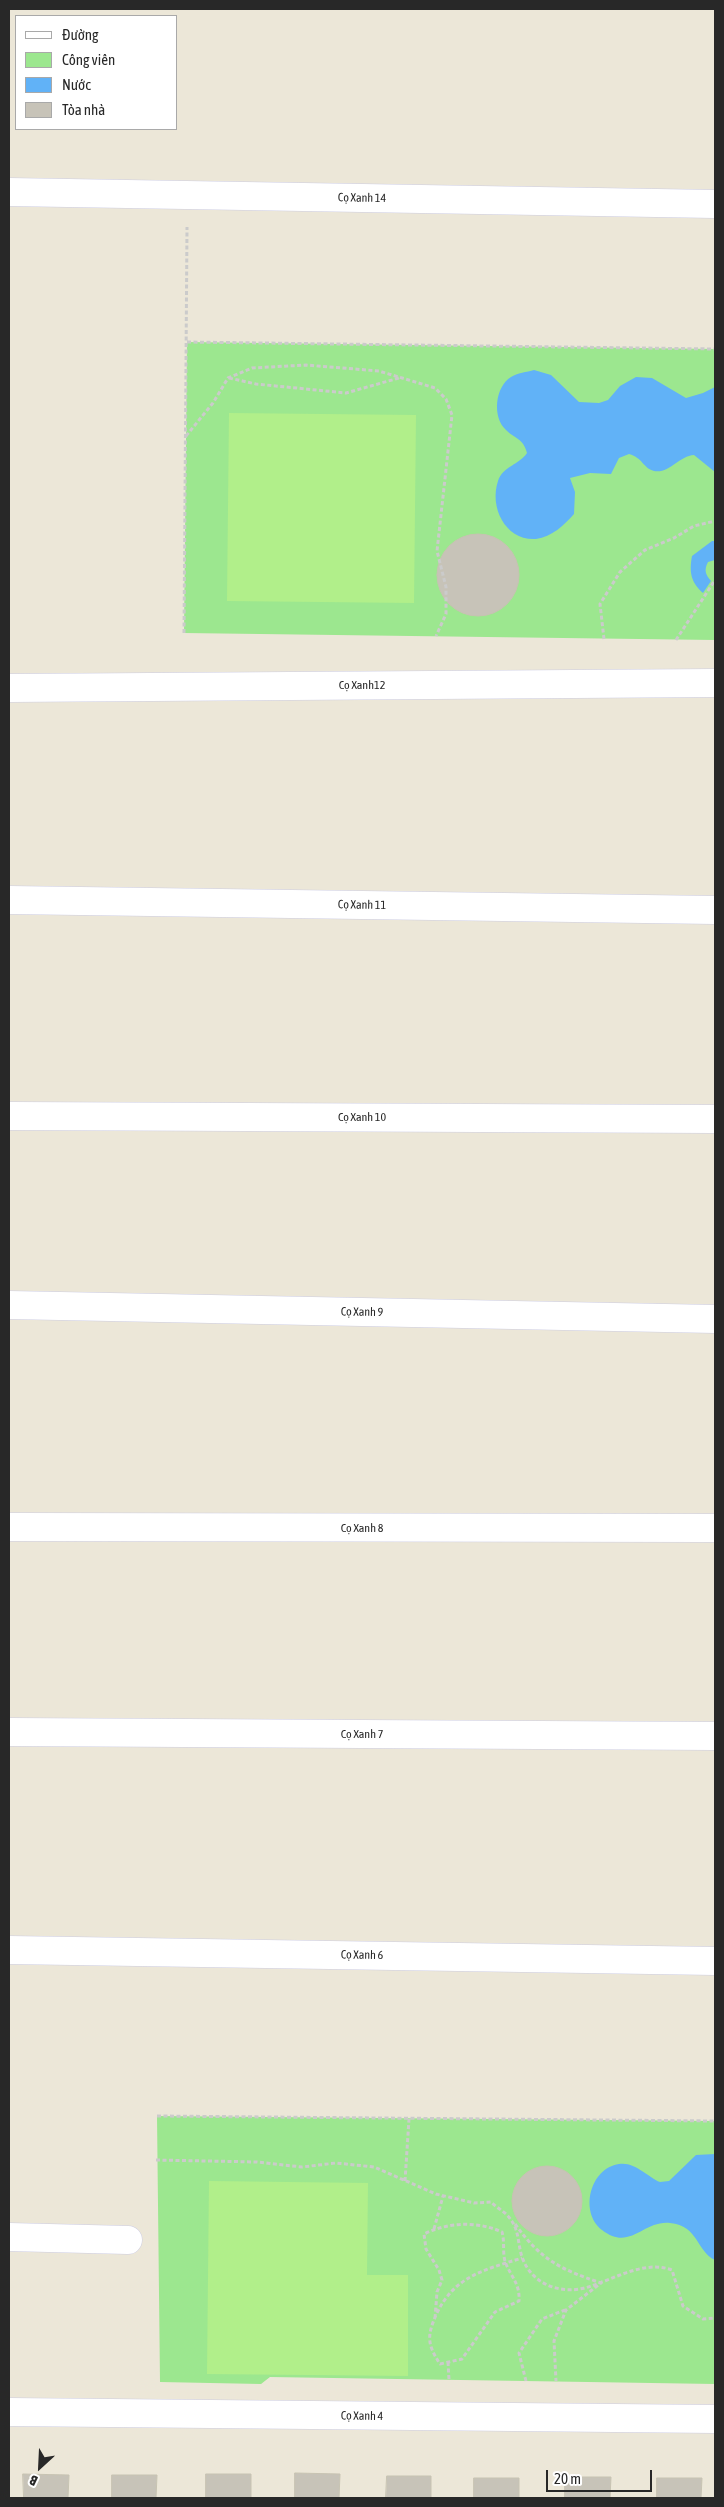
<!DOCTYPE html>
<meta charset="utf-8">
<style>
body{margin:0}
#map{position:relative;width:724px;height:2507px;overflow:hidden;background:#ece7d8;font-family:"Asap Condensed",sans-serif}
canvas{display:block}
.frame{position:absolute;inset:0;border:10px solid #282828;pointer-events:none}
.legend{position:absolute;left:15px;top:15px;width:162px;height:115px;box-sizing:border-box;background:#fff;border:1px solid #a9a9a9;margin:0;padding:6px 9px;list-style:none;font-size:15px;color:#282828}
.legend li{display:flex;align-items:center;gap:10px;height:25px}
.legend b{width:25px;border:1px solid #a9a9a9}
.north{position:absolute;left:15px;top:2442px;width:50px;height:50px;-webkit-text-stroke:4px #fff;paint-order:stroke;rotate:205deg;font-size:14px;font-weight:700;line-height:20px;text-align:center;color:#282828}
.north::after{content:'';display:block;margin:auto;width:18px;height:22px;background:#282828;clip-path:polygon(50% 0,100% 100%,50% 72%,0 100%)}
.scale{position:absolute;left:546px;top:2470px;width:106px;height:22px;box-sizing:border-box;border:2px solid #282828;border-top:0;padding-left:6px;font-size:15px;line-height:18px;white-space:nowrap;color:#282828;-webkit-text-stroke:4px #fff;paint-order:stroke}
</style>
<div id="map">
<canvas width="724" height="2507"></canvas>
<div class="frame"></div>
<ul class="legend">
<li><b style="height:6px;background:#fff"></b>Đường</li>
<li><b style="height:14px;background:#9ce78f"></b>Công viên</li>
<li><b style="height:14px;background:#61b2f7"></b>Nước</li>
<li><b style="height:14px;background:#c7c3b8"></b>Tòa nhà</li>
</ul>
<div class="north">B</div>
<div class="scale">20 m</div>
</div>
<script>
const ctx = document.querySelector('canvas').getContext('2d');
ctx.lineJoin = 'round';
function paint(path, color) { ctx.fillStyle = color; ctx.fill(path, 'evenodd'); }
function stroke(path, color, width, dash) { ctx.strokeStyle = color; ctx.lineWidth = width; ctx.lineCap = dash ? 'butt' : 'round'; ctx.setLineDash(dash || []); ctx.stroke(path); }
function write(font, color, halo, rows, align = 'center') {
  ctx.font = font + ' "Asap Condensed",sans-serif'; ctx.lineWidth = 5; ctx.setLineDash([]); ctx.textBaseline = 'middle'; ctx.strokeStyle = halo; ctx.fillStyle = color; for (const [text, x, y, turn = 0] of rows) {
    ctx.save(); ctx.translate(x, y); ctx.rotate((+turn || 0) * Math.PI / 180); ctx.textAlign = isNaN(turn) ? turn : align; if (halo) ctx.strokeText(text, 0, 0); ctx.fillText(text, 0, 0); ctx.restore();
  }
}
paint(new Path2D(`
 M 187,342 L 715,349 L 715,640 L 184,633 Z
 M 157,2116 L 715,2121 L 715,2384 L 270,2377 L 261,2384 L 160,2382 Z`), '#9ce78f');
paint(new Path2D(`
 M 229,413 L 416,415 L 414,603 L 227,601 Z
 M 209,2181 L 368,2183 L 367,2275 L 408,2275 L 408,2376 L 207,2374 Z`), '#b1ef8a');
paint(new Path2D(`
 M 534,370 L 551,375 L 579,402 L 599,403 L 608,400 L 620,386 L 636,377 L 652,378 L 686,398 L 703,393 L 715,387 L 715,472 L 694,455 C 679,456 669,474 654,471 C 643,468 643,458 629,454 L 619,458 L 611,474 L 590,473 L 570,478 L 575,492 L 574,514 C 564,525 552,537 536,539 C 506,541 489,508 498,481 C 503,466 519,465 527,453 C 523,438 515,439 506,430 C 492,417 495,387 511,377 C 517,373 527,372 534,370 Z
 M 712,541 L 715,541 L 715,560 L 708,562 C 704,570 705,574 711,581 L 703,593 C 691,582 689,573 692,556 Z
 M 715,2154 L 715,2260 C 696,2251 699,2226 670,2223 C 643,2220 630,2252 602,2230 C 579,2212 590,2168 619,2164 C 634,2161 648,2177 660,2182 L 669,2181 L 696,2155 Z`), '#61b2f7');
const building = new Path2D(`
 M437 575a41 41 0 1 1 82 0a41 41 0 1 1-82 0Z
 M512 2201a35 35 0 1 1 70 0a35 35 0 1 1-70 0Z
 M 295,2473 L 340,2474 L 339,2498 L 295,2498 Z
 M 23,2474 L 69,2475 L 68,2498 L 24,2498 Z
 M 206,2474 L 251,2474 L 251,2498 L 206,2498 Z
 M 112,2475 L 157,2475 L 156,2498 L 112,2498 Z
 M 387,2476 L 431,2476 L 431,2498 L 386,2498 Z
 M 565,2477 L 611,2477 L 610,2498 L 565,2498 Z
 M 474,2478 L 519,2478 L 519,2498 L 474,2498 Z
 M 657,2478 L 702,2478 L 701,2498 L 657,2498 Z`);
paint(building, '#c7c3b8');
stroke(building, '#c7c3b2', 1);
const minor = new Path2D(`
 M 9,192 L 715,204
 M 9,688 L 715,683
 M 9,900 L 715,910
 M 9,1116 L 715,1119
 M 9,1305 L 715,1319
 M 9,1527 L 715,1528
 M 9,1732 L 715,1736
 M 9,1950 L 715,1961
 M 9,2237 L 128,2240
 M 9,2412 L 715,2419`);
stroke(minor, '#cdcde2', 29);
stroke(new Path2D(`
 M 187,342 L 715,349
 M 229,378 L 256,384 L 346,393 L 399,378
 M 186,436 L 213,403 L 228,378 L 252,368 L 306,365 L 379,371 L 435,388 L 446,399 L 452,415 L 437,551 L 446,587 L 446,614 L 436,636
 M 184,633 L 187,227
 M 604,639 L 600,604 L 620,572 L 645,550 L 674,538 L 694,526 L 715,521
 M 676,640 L 715,580
 M 157,2116 L 715,2121
 M 156,2160 L 257,2162 L 302,2167 L 336,2163 L 374,2167 L 436,2194 L 474,2203 L 491,2202 C 497,2208 507,2213 511,2220 C 519,2230 518,2245 522,2257 C 532,2286 564,2296 591,2286 C 616,2278 645,2260 672,2270 L 683,2306 L 703,2319 L 715,2318
 M 405,2181 L 409,2119
 M 515,2224 C 541,2260 560,2269 601,2283 L 566,2310 L 554,2341 L 556,2381
 M 434,2229 L 443,2196
 M 435,2318 L 437,2292 L 442,2280 L 439,2270 L 426,2249 L 424,2234 C 448,2222 478,2221 502,2232 C 505,2242 502,2255 506,2264 C 512,2278 520,2284 519,2301 L 495,2312 L 462,2359 L 440,2364 C 427,2344 427,2336 436,2315 C 454,2276 484,2270 522,2258
 M 448,2362 L 449,2380
 M 526,2381 L 519,2353 L 542,2319 L 565,2310`), '#cbcbcb', 3, [4, 2.5]);
stroke(minor, '#fff', 28);
write('12px', '#282828', '#fff', [
 ["Cọ Xanh 14",362,198,1],
 ["Cọ Xanh12",362,685],
 ["Cọ Xanh 11",362,905,1],
 ["Cọ Xanh 10",362,1117],
 ["Cọ Xanh 9",362,1312,1],
 ["Cọ Xanh 8",362,1528],
 ["Cọ Xanh 7",362,1734],
 ["Cọ Xanh 6",362,1955,1],
 ["Cọ Xanh 4",362,2416,1]
]);
</script>
